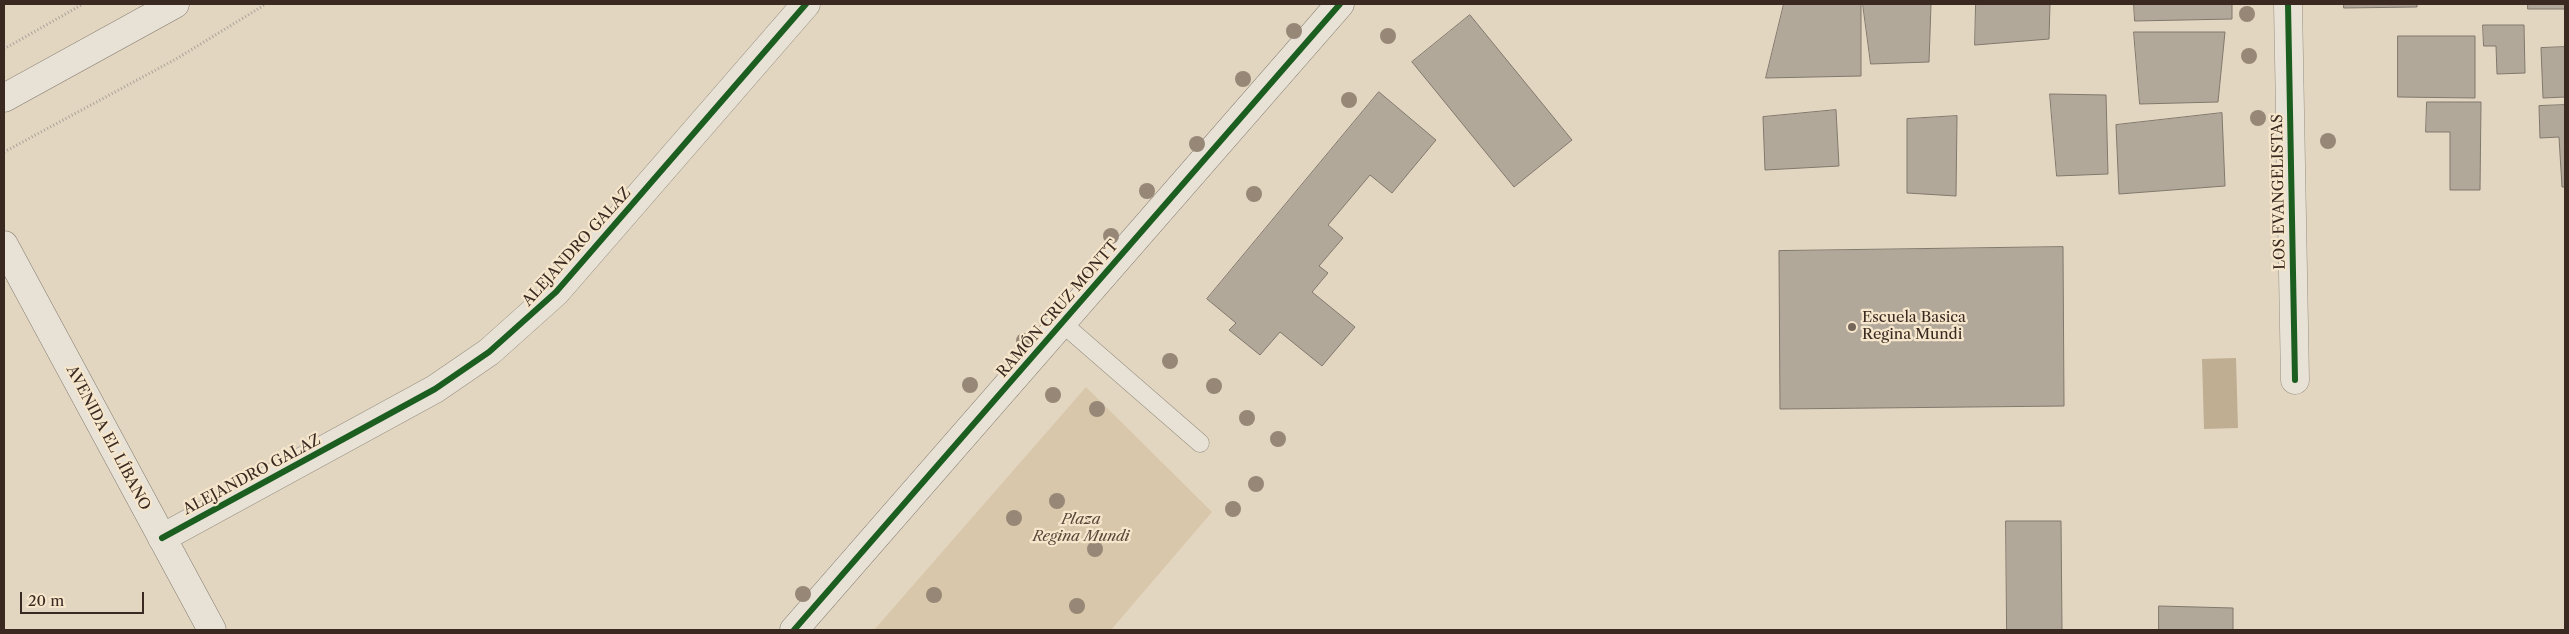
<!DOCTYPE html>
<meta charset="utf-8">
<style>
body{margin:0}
#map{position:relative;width:2569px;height:634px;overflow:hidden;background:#e2d6c0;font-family:"Libre Caslon Text",serif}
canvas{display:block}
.frame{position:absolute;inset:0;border:5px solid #392921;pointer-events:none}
.scale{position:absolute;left:20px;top:592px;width:124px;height:22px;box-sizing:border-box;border:2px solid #392921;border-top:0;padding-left:6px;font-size:15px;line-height:18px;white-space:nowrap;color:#392921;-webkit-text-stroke:4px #f6e6cc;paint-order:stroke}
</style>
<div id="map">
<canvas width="2569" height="634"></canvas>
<div class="frame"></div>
<div class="scale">20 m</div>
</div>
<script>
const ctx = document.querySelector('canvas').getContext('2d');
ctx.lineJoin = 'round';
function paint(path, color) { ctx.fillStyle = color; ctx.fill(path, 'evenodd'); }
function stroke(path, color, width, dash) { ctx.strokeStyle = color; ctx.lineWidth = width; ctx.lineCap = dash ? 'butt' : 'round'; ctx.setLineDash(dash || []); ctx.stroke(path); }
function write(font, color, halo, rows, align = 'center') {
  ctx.font = font + ' "Libre Caslon Text",serif'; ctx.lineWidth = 4.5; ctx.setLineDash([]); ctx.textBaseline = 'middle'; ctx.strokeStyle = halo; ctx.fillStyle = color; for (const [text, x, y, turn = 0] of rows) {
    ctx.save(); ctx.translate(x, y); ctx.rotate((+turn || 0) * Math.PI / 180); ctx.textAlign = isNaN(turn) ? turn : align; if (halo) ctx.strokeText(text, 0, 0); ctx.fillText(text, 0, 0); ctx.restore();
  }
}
paint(new Path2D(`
 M 1086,387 L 1212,512 L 1111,630 L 874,630 Z`), '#d9c7ab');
paint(new Path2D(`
 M 2236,358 L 2238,428 L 2204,429 L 2202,359 Z`), '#c0ae93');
const building = new Path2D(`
 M 1784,4 L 1861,4 L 1861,76 L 1766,78 Z
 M 1863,4 L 1931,4 L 1929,62 L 1871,64 Z
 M 1976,4 L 2050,4 L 2049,39 L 1975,45 Z
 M 2134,4 L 2232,4 L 2232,19 L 2135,21 Z
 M 2344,4 L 2417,4 L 2417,7 L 2344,8 Z
 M 2528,4 L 2565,4 L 2565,9 L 2528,9 Z
 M 1470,15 L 1572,140 L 1514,187 L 1412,62 Z
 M 2483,25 L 2524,25 L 2525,73 L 2497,74 L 2496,46 L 2484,46 Z
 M 2134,32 L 2225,32 L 2218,102 L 2140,104 Z
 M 2398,36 L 2475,36 L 2475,98 L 2398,97 Z
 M 2565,47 L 2565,97 L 2543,98 L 2541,48 Z
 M 1379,92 L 1436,140 L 1392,193 L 1370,175 L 1328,225 L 1343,238 L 1319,266 L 1328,273 L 1312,292 L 1355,327 L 1322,366 L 1280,332 L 1260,355 L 1229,330 L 1236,323 L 1207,299 Z
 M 2050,94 L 2106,95 L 2108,174 L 2057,176 Z
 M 2427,102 L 2481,102 L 2480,190 L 2450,190 L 2450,132 L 2426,132 Z
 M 2565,105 L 2565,187 L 2562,187 L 2559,137 L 2540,138 L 2539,106 Z
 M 1836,110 L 1839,166 L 1765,170 L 1763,117 Z
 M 2222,113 L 2225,186 L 2119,194 L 2116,125 Z
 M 1957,116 L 1956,196 L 1907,193 L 1907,119 Z
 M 2063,247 L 2064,406 L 1780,409 L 1779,251 Z
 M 2006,521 L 2061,521 L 2062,630 L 2007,630 Z
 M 2159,606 L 2233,608 L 2233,630 L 2159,630 Z`);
paint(building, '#b2a89a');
stroke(building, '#81786d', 1);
const lane = new Path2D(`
 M 1062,323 L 1200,443`);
const street = new Path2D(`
 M 2288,4 L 2295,380
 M 162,538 L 435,389 L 489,352 L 556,292 L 806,4`);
const secondary = new Path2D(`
 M 4,98 L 175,4
 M 4,245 L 212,630
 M 794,630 L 1340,4`);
stroke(lane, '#989082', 19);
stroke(street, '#989082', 29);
stroke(secondary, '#81786d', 29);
stroke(new Path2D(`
 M 4,49 L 83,4
 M 4,152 L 176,59 L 266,4`), '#a9a29a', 3, [1, 2.5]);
stroke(lane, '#e7e1d6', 18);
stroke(street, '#e7e1d6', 28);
stroke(secondary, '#e7e1d6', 28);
stroke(new Path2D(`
 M 2288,4 L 2295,380
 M 162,538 L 435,389 L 489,352 L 556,292 L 806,4
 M 794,630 L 1340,4`), '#1b5e20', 6);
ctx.fillStyle = '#968776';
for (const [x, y] of [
 [2247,14],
 [1294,31],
 [1388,36],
 [2249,56],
 [1243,79],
 [1349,100],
 [2258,118],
 [2328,141],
 [1197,144],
 [1147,191],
 [1254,194],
 [1111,236],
 [1024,341],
 [1170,361],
 [970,385],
 [1214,386],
 [1053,395],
 [1097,409],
 [1247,418],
 [1278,439],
 [1256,484],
 [1057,501],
 [1233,509],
 [1014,518],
 [1095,549],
 [803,594],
 [934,595],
 [1077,606]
]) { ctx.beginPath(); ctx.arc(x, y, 8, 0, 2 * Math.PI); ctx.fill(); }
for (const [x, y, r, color] of [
 [1852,327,5,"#746659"]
]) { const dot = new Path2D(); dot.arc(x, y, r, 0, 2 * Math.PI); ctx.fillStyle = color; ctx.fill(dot); stroke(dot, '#f6e6cc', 2); }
write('15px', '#392921', '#f6e6cc', [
 ["LOS EVANGELISTAS",2279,192,-91],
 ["ALEJANDRO GALAZ",577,247,-48],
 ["RAMÓN CRUZ MONTT",1058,309,-49],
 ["AVENIDA EL LÍBANO",108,438,62],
 ["ALEJANDRO GALAZ",252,475,-28]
]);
write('15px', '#392921', '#f6e6cc', [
 ["Escuela Basica",1862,318],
 ["Regina Mundi",1862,335]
], 'left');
write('italic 15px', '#584639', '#f6e6cc', [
 ["Plaza",1081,520],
 ["Regina Mundi",1081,537]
]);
</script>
